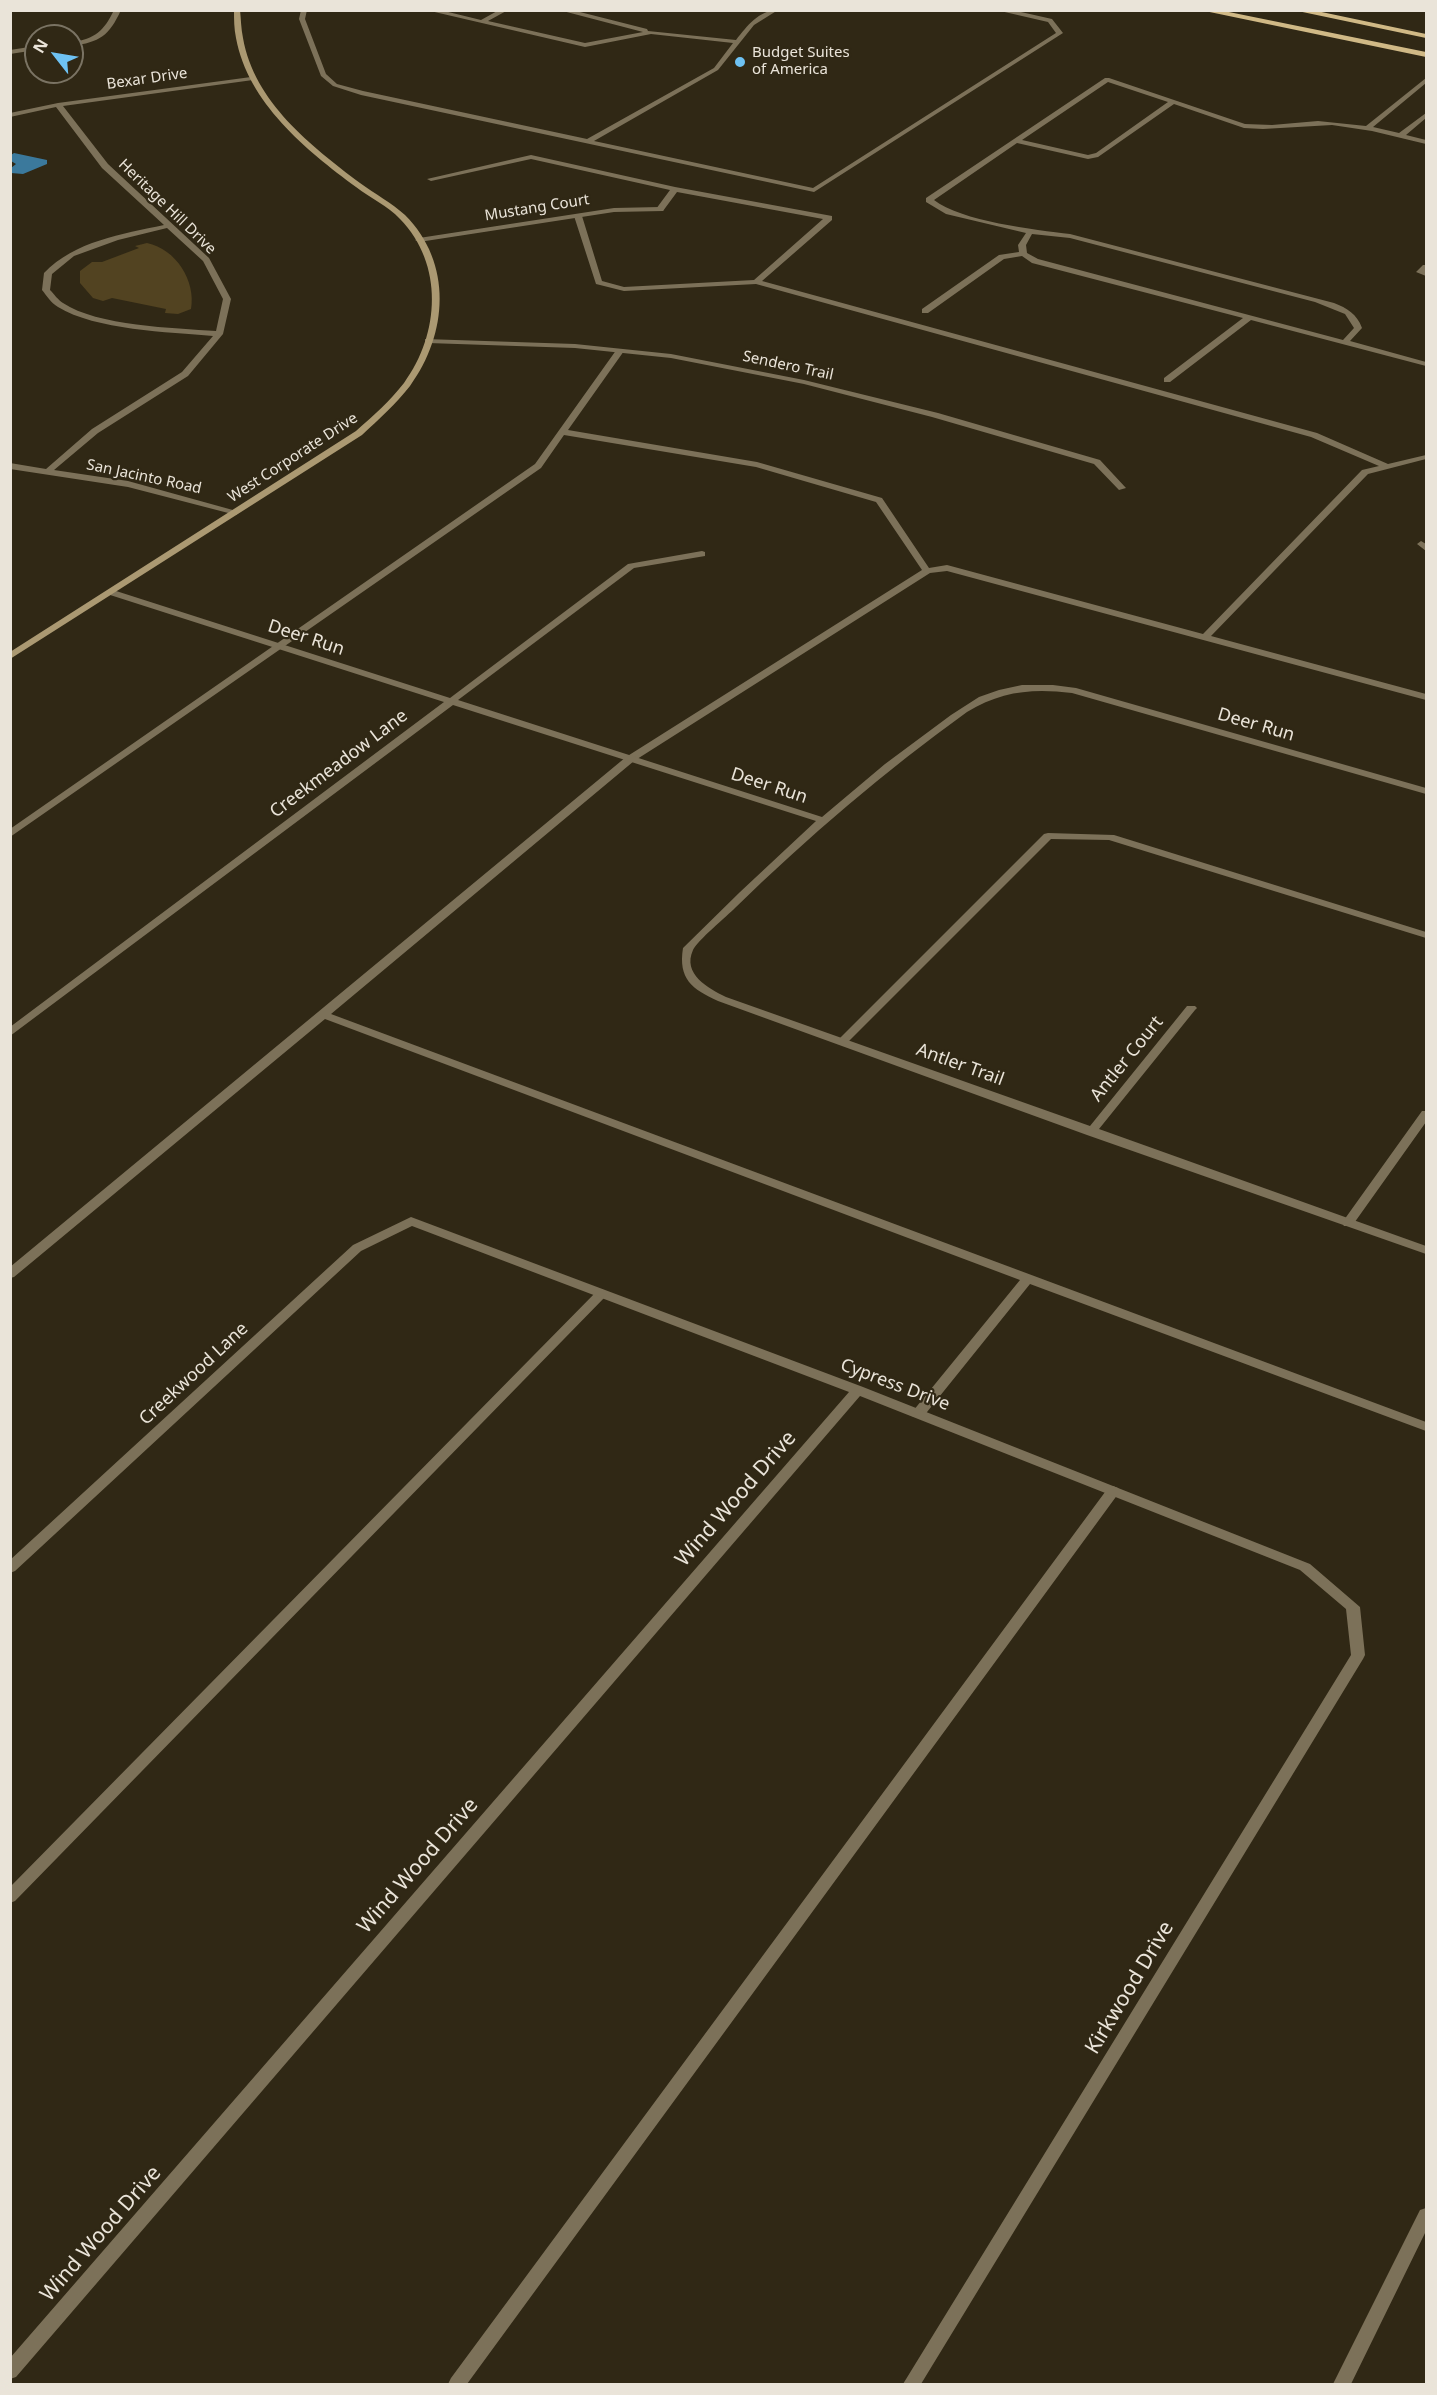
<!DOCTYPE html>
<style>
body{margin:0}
#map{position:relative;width:1437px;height:2395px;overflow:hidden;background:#302815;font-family:"Noto Sans",sans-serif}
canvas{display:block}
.frame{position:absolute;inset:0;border:12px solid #eae4d9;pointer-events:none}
.north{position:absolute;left:24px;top:24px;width:60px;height:60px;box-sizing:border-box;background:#302815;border:2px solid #7a7363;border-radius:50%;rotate:301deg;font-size:16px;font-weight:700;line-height:24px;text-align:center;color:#eae4d9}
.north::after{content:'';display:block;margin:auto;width:21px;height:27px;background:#6ec2f3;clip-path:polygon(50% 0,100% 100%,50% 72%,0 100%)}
</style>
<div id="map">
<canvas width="1437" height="2395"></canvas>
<div class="frame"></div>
<div class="north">N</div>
</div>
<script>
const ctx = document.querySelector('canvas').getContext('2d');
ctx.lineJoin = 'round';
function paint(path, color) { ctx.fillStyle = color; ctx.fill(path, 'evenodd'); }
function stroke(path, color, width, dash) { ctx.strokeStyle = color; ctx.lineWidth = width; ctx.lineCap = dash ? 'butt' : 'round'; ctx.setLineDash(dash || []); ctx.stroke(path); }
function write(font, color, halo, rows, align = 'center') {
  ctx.font = font + ' "Noto Sans",sans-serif'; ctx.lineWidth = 4.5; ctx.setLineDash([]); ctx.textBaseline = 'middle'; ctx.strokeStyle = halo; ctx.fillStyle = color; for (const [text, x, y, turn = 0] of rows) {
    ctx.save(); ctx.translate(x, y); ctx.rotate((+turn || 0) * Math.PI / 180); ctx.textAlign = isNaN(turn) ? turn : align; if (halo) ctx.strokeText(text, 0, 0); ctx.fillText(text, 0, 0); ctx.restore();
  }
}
paint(new Path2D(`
 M 147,243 C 176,249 196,281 191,309 L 178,314 L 165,313 L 166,309 L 112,298 L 103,301 L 93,298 L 80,283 L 80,271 L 92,262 L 102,262 L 139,248 L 135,246 Z`), '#524321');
paint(new Path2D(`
 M 14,153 L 47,160 L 47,164 L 23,174 L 11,173 L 11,168 L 16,164 L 11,161 L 11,155 Z`), '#3b799c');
paint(new Path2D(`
 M 114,10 L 121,10 C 109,36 100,42 72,46 L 72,42 C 95,39 104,31 114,10 Z
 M 301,10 L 307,10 L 305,19 L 326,74 L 337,84 L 363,91 L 587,139 L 714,68 L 733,43 L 651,34 L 585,47 L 426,10 L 440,10 L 481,20 L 499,10 L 508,10 L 488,21 L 585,43 L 643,32 L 559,10 L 572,10 L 647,29 L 648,31 L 736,40 C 747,26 759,10 778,10 L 754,25 L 718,70 L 594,141 L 813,188 L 1056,33 L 1048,22 L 996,10 L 1012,10 L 1052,19 L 1063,33 L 814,192 L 361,95 L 333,86 L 321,76 L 299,19 Z
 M 36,46 L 36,50 L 10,54 L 10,50 Z
 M 1105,78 L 1109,78 L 1245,124 L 1272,125 L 1318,121 L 1366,126 L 1426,78 L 1426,83 L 1373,127 L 1399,133 L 1426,113 L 1426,118 L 1406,135 L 1426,140 L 1426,144 L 1372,131 L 1332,125 L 1263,129 L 1244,128 L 1174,104 L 1098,157 L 1088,159 L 1017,143 L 934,200 C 960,221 1036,230 1070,234 L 1334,303 C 1347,308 1357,314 1362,328 L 1350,341 L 1426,362 L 1426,366 L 1251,320 L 1170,382 L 1164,382 L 1164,378 L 1243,318 L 1032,263 L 1022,256 L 1004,259 L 928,313 L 922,313 L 922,309 L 999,255 L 1019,252 L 1018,245 L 1026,233 L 946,214 L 926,202 L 926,198 ZM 1108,82 L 1168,102 L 1096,153 L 1088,155 L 1022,140 ZM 1032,234 L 1070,238 L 1315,302 L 1345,314 L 1354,328 L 1343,340 L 1038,259 L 1027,253 L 1026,245 Z
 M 531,155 L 675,187 L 832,216 L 832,220 L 762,281 L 1317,433 L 1388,464 L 1426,455 L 1426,459 L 1368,474 L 1211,636 L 1426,694 L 1426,700 L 947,571 L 930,573 L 634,761 L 331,1014 L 1426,1422 L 1426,1431 L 1030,1284 L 923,1417 L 913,1417 L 912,1414 L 913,1411 L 1020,1280 L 325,1019 L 14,1277 L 10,1278 L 10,1267 L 626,757 L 922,570 L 876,502 L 756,467 L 564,435 L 541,468 L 10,837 L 10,829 L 535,464 L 617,349 L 624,351 L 568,430 L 757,462 L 882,498 L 929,568 L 947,565 L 1203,634 L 1362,470 L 1379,466 L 1311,437 L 756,284 L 624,291 L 596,284 L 574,216 L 578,214 L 582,216 L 602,281 L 624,287 L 754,280 L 823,219 L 677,192 L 663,211 L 660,211 L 656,209 L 670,190 L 531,159 L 431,181 L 427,179 Z
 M 1423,265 L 1426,265 L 1426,276 L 1416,272 Z
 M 1048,833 L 1114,835 L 1426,932 L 1426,938 L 1109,840 L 1051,839 L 846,1044 L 838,1044 L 836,1042 L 1044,834 Z
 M 1422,1111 L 1426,1111 L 1426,1122 L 1352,1226 L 1344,1226 L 1342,1223 L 1344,1220 Z
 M 602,1289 L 608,1293 L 606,1296 L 15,1901 L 10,1903 L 10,1887 L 598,1290 Z
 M 1113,1486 L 1118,1488 L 1120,1491 L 1118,1494 L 467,2384 L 448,2384 L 451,2378 L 1108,1488 Z
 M 1426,2208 L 1426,2231 L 1351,2384 L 1333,2384 L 1420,2210 Z`), '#7c7159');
paint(new Path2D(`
 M 251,77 L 254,79 L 253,80 L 63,106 L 108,164 L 209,258 L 231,299 L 223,334 L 188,376 L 98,433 L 54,470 L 128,481 L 240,512 L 236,515 L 128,487 L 10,469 L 10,463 L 46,469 L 92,429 L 182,372 L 213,336 C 169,332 95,330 58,307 C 51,303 47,296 42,290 L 44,273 C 75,241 122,234 164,225 L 102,168 L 56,107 L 10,117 L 10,113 L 58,103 ZM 167,228 L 203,261 L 223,299 L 216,331 C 174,328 97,326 63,303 C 58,300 54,294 50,290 L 52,274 L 74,256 L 118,240 Z
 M 660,207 L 664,209 L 663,211 L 614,212 L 419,242 L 415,240 L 419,238 L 614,208 Z
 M 425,339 L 575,344 L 671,354 L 804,380 L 938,413 L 1100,460 L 1126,488 L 1119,490 L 1094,464 L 932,417 L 804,384 L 671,358 L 575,348 L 428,343 L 425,343 Z
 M 1421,541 L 1426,544 L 1426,551 L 1417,544 Z
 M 702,551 L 705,552 L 705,556 L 634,568 L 458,700 L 822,817 L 885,764 L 951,715 L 979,697 L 999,690 L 1022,685 L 1053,685 L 1076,688 L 1426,788 L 1426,794 L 1072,693 C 1033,688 1001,691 967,712 C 885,771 808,837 735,908 C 727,916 697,941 693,950 C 682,974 708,988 726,997 L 1090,1126 L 1187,1006 L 1195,1006 L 1197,1008 L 1195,1010 L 1099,1129 L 1426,1246 L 1426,1254 L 1087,1135 L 718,1001 C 692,989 678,979 683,948 L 740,892 L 816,821 L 453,705 L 10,1036 L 10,1027 L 444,702 L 107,594 L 107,590 L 113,590 L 450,698 L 628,564 Z
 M 411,1217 L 863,1387 L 1310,1564 L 1360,1607 L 1365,1655 L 1363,1659 L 921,2384 L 903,2384 L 1351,1655 L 1346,1609 L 1300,1570 L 860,1396 L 16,2377 L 10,2379 L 10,2358 L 849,1392 L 412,1226 L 361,1251 L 15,1571 L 10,1573 L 10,1560 L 353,1245 Z`), '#7c7159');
paint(new Path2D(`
 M 234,10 L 240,10 C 241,19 241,29 243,38 C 254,102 311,146 360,183 C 375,194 392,203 405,215 C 453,263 448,334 410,386 C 396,404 379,419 362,435 L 10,659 L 10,652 L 356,431 C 373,416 390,401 404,383 C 440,334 444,264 400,219 C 388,206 370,198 356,187 C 306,150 248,103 236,38 C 234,29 234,19 234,10 Z`), '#ab9972');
paint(new Path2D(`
 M 1200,10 L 1219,10 L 1426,52 L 1426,57 Z
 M 1293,10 L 1312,10 L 1426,34 L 1426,38 Z`), '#d0b986');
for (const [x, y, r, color] of [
 [740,62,6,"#6ec2f3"]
]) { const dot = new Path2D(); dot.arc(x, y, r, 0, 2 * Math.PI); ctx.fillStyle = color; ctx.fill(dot); stroke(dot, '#302815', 2); }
write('15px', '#eae4d9', '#302815', [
 ["Budget Suites",752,53],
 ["of America",752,70]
], 'left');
write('15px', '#eae4d9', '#302815', [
 ["Bexar Drive",147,79,-8],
 ["Heritage Hill Drive",167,207,44],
 ["Mustang Court",537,208,-9],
 ["Sendero Trail",788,366,12],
 ["West Corporate Drive",293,458,-33],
 ["San Jacinto Road",144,477,12]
]);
write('18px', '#eae4d9', '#302815', [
 ["Deer Run",306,638,18],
 ["Deer Run",1256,725,16],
 ["Creekmeadow Lane",339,764,-37],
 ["Deer Run",769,786,18],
 ["Antler Court",1127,1059,-51],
 ["Antler Trail",960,1065,20],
 ["Creekwood Lane",194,1374,-43],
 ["Cypress Drive",895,1385,21]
]);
write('21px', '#eae4d9', '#302815', [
 ["Wind Wood Drive",736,1499,-49],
 ["Wind Wood Drive",418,1866,-49],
 ["Kirkwood Drive",1130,1988,-59],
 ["Wind Wood Drive",101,2234,-49]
]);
</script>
